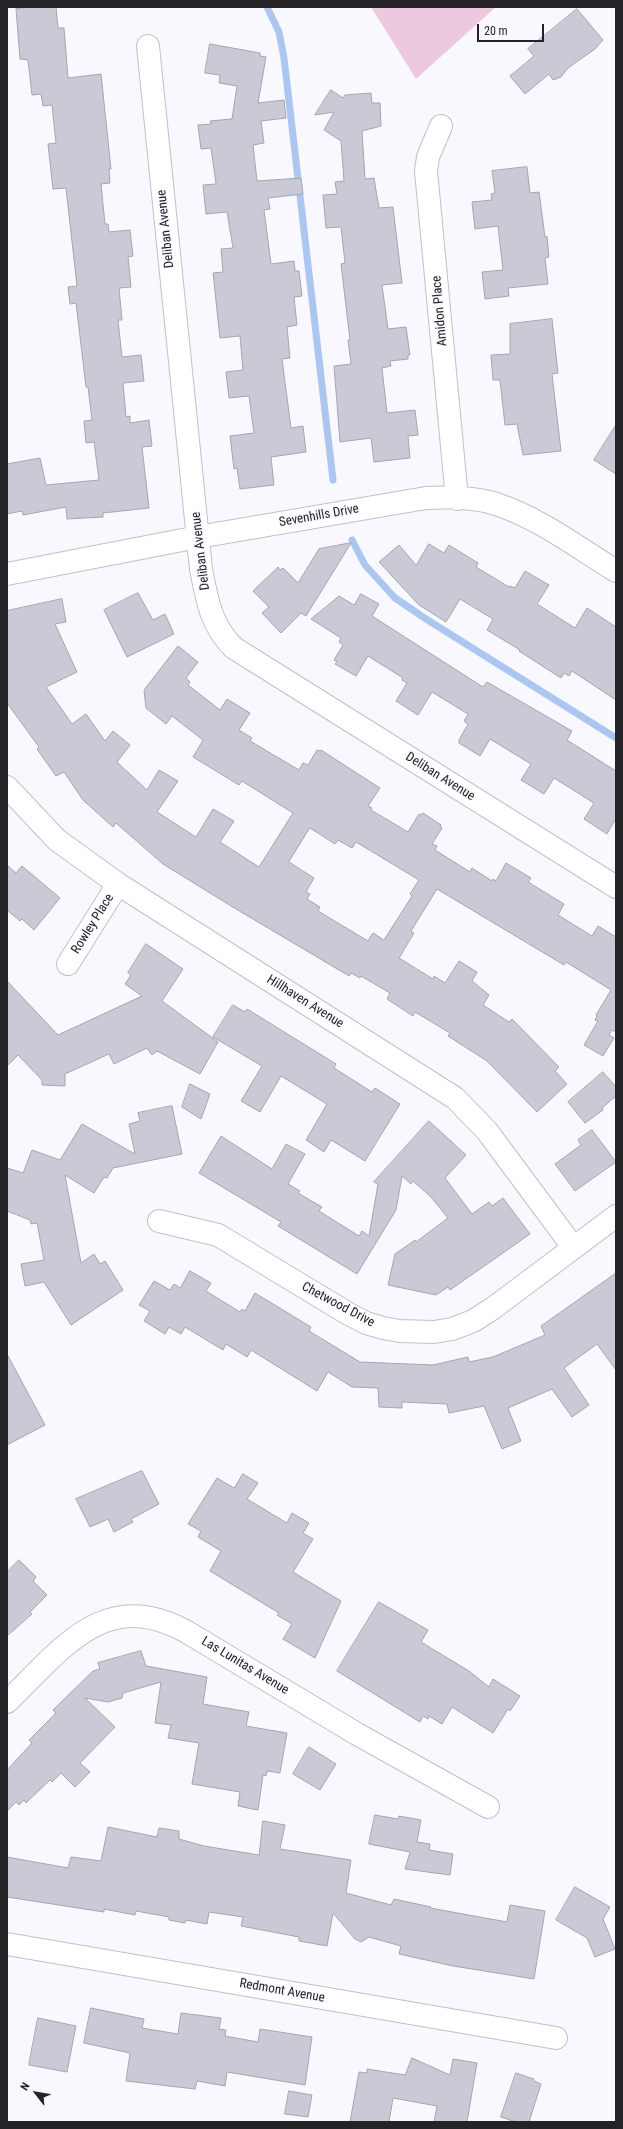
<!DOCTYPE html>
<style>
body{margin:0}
#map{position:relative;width:623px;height:2129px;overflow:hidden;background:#faf8ff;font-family:"Roboto Condensed",sans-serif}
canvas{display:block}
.frame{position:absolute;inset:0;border:8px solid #252328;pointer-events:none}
.north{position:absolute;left:16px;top:2073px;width:40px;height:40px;-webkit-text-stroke:3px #faf8ff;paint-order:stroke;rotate:301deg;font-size:11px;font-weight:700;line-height:16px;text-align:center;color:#252328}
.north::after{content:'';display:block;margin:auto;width:14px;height:18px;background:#252328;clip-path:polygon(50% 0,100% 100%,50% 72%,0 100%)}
.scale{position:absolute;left:477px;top:24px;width:67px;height:18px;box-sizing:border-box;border:2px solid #252328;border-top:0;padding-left:5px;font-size:12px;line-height:14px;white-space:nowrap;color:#252328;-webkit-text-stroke:3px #faf8ff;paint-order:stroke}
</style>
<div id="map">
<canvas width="623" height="2129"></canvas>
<div class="frame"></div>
<div class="north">N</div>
<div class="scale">20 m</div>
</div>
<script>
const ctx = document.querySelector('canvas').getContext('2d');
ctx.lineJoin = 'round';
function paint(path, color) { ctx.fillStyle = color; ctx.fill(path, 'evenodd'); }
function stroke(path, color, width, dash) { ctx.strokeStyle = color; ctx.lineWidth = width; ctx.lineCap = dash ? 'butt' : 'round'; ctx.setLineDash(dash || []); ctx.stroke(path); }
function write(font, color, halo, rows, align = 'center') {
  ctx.font = font + ' "Roboto Condensed",sans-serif'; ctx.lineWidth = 3; ctx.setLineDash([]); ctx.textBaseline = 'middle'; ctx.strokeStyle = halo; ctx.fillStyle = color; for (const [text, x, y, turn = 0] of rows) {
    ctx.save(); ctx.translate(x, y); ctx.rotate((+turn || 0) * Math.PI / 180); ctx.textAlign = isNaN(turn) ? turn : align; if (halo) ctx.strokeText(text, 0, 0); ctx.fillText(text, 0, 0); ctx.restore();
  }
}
paint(new Path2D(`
 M 371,7 L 496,7 L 416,79 Z`), '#ecc9df');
stroke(new Path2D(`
 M 267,7 L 279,32 L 284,58 L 333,480
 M 352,540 L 365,565 L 395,598 L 426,619 L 616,738`), '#abc6ef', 7);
const building = new Path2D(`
 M 33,7 L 56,7 L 58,28 L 64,28 L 68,78 L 101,74 L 111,169 L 109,169 L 110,183 L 101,184 L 105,224 L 108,224 L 109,232 L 130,230 L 133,256 L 128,257 L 131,287 L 119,288 L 122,320 L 118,320 L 122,357 L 141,355 L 144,381 L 123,383 L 126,417 L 130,416 L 130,423 L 149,420 L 152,446 L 142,447 L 149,508 L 103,513 L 103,517 L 67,519 L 66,507 L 23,515 L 22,511 L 7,514 L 7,464 L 40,458 L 46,485 L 99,480 L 94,442 L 86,443 L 84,421 L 92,420 L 88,387 L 86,387 L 76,303 L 70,304 L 68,287 L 77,286 L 66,188 L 53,189 L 48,144 L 56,143 L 52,105 L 43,106 L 41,94 L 32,95 L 28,60 L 20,59 L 16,9 Z
 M 577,9 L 603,40 L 595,49 L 568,68 L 561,77 L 553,80 L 549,74 L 525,94 L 510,76 L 534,56 L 528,49 Z
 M 210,44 L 260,53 L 260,56 L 266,57 L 258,103 L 284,100 L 286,118 L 261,121 L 264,143 L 253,145 L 257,181 L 301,178 L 303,194 L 268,198 L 270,209 L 264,210 L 271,264 L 294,261 L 295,271 L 299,271 L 302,296 L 294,297 L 297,325 L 287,327 L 290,358 L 282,359 L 291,428 L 303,426 L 306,452 L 271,457 L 274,485 L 240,489 L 237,468 L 234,469 L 230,436 L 254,433 L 249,396 L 229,398 L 226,372 L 243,370 L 240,336 L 220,338 L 213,273 L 223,272 L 221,249 L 233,248 L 227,212 L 206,214 L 203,185 L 216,184 L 211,148 L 201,149 L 198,125 L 211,124 L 210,121 L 232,119 L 237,86 L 219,83 L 220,75 L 205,73 Z
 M 331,90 L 343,98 L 345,95 L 371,93 L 372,103 L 380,103 L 381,126 L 362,131 L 365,179 L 374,178 L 379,208 L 393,207 L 402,283 L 382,285 L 388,329 L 406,327 L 410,355 L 408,355 L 408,359 L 390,361 L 391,366 L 382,368 L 387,413 L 415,410 L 418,435 L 408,436 L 410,458 L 374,462 L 371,438 L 340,442 L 334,366 L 351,364 L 348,340 L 350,340 L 341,264 L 345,263 L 341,227 L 326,228 L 323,195 L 337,194 L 335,182 L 344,181 L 341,141 L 324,130 L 334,112 L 315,115 Z
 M 527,167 L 530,193 L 539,192 L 545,237 L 547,236 L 549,257 L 545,258 L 548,284 L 508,288 L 509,296 L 485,299 L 482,272 L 503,270 L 498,226 L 475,229 L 472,202 L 492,200 L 491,194 L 495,193 L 492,171 Z
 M 552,319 L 558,373 L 552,374 L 561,451 L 523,455 L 517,424 L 505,425 L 500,380 L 493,380 L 491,355 L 510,354 L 510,324 Z
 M 616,425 L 616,474 L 594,460 Z
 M 351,543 L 306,616 L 301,613 L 281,633 L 262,613 L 269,607 L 253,591 L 278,567 L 280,570 L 283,568 L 298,583 L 319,549 Z
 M 429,544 L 444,553 L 449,545 L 478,563 L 476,567 L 509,587 L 510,586 L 515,588 L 525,571 L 549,585 L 537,604 L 575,628 L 587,608 L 616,627 L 616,700 L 572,671 L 569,676 L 564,673 L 561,678 L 519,651 L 520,650 L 487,630 L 493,619 L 460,599 L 446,622 L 419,605 L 379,562 L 399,545 L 416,565 Z
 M 138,593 L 153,620 L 165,614 L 174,634 L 127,657 L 104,610 Z
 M 361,594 L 379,604 L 372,616 L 483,687 L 487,682 L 572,731 L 567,740 L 616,771 L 616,818 L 607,834 L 584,819 L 594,803 L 554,778 L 544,794 L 521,780 L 531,764 L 490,739 L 480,756 L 459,743 L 459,740 L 468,724 L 464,721 L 468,714 L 432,692 L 418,715 L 396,701 L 407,683 L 402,680 L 403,678 L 368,656 L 356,676 L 335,664 L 337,662 L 334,660 L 343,645 L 339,642 L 341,638 L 311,619 L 339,596 L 354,605 Z
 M 62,599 L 66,622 L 55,624 L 77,672 L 46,687 L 72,724 L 86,714 L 105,741 L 113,731 L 130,745 L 117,762 L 147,790 L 159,770 L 178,781 L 157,812 L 196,837 L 213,809 L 234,821 L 220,842 L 259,867 L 293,813 L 242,781 L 239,785 L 193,757 L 203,740 L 172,716 L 166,724 L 146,708 L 144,690 L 178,646 L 198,662 L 186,678 L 190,682 L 188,685 L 220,710 L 227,699 L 250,713 L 239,730 L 252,738 L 250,741 L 299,770 L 303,763 L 308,765 L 317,750 L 320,751 L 321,750 L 380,788 L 368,806 L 372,808 L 371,810 L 408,832 L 419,814 L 421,815 L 423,813 L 441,825 L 440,826 L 442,828 L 432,844 L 437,846 L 435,850 L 470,872 L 472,868 L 492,881 L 493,879 L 496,881 L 506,863 L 531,878 L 528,882 L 564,904 L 558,915 L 592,936 L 598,926 L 616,937 L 616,1032 L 612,1030 L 609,1035 L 614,1038 L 603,1056 L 584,1045 L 598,1021 L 595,1020 L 597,1016 L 596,1015 L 611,990 L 566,962 L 564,965 L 437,889 L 411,931 L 414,933 L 399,958 L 433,979 L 434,976 L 445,983 L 459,961 L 477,972 L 472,981 L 489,995 L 483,1005 L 509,1022 L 512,1019 L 559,1067 L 555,1071 L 567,1084 L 537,1112 L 487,1061 L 448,1036 L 450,1033 L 415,1012 L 413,1016 L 387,999 L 390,993 L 361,976 L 360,978 L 351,973 L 349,976 L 236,909 L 163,864 L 116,823 L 113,827 L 83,800 L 64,772 L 56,776 L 37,749 L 39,747 L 7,703 L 7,611 ZM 310,828 L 335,844 L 338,840 L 352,848 L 356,842 L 419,880 L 410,894 L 412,896 L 384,940 L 373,933 L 368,941 L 318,911 L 320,907 L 307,899 L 310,894 L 306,892 L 314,878 L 289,862 Z
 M 7,865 L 16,873 L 22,866 L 60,898 L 34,930 L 22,919 L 20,921 L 7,910 Z
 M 146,944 L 183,969 L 162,1001 L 218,1042 L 200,1074 L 157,1051 L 152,1055 L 147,1048 L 114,1064 L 109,1054 L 65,1074 L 65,1086 L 42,1085 L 42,1080 L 18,1055 L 7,1066 L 7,981 L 58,1035 L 142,996 L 125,984 L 131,975 L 128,973 Z
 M 233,1005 L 245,1012 L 247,1009 L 336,1064 L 334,1068 L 372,1092 L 375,1088 L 400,1104 L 365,1161 L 331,1140 L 324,1152 L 306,1140 L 327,1104 L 281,1076 L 260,1112 L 241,1101 L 262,1066 L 213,1037 Z
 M 603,1072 L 616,1087 L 616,1096 L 602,1108 L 603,1110 L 585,1123 L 568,1102 Z
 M 190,1084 L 210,1094 L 201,1119 L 182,1107 Z
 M 172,1106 L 182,1154 L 113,1168 L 107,1178 L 104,1177 L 94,1193 L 65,1175 L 81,1263 L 94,1254 L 100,1264 L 105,1261 L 123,1290 L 71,1325 L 44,1282 L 25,1286 L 21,1264 L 44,1260 L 37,1223 L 31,1224 L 30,1220 L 7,1211 L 7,1168 L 23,1173 L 32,1150 L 60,1160 L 82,1124 L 135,1154 L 129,1124 L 140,1121 L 138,1113 Z
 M 429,1121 L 466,1155 L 445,1178 L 472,1214 L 489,1202 L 492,1206 L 503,1198 L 530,1234 L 450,1290 L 448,1287 L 436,1295 L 388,1285 L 395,1254 L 415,1240 L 416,1242 L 448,1218 L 431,1197 L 413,1181 L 411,1184 L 402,1176 L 396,1210 L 357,1274 L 278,1226 L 281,1222 L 199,1173 L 221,1136 L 272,1169 L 286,1144 L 305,1154 L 288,1184 L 300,1191 L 298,1193 L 322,1207 L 319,1211 L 359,1236 L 362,1231 L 369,1236 L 378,1184 L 374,1182 Z
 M 592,1130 L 616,1162 L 575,1191 L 555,1164 L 581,1145 L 578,1140 Z
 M 190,1271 L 211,1283 L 206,1291 L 240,1312 L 242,1309 L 245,1311 L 255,1293 L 311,1327 L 309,1331 L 360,1362 L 433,1365 L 468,1357 L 469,1362 L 493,1357 L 545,1335 L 541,1326 L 616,1273 L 616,1370 L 597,1344 L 564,1368 L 589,1405 L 572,1417 L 552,1389 L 508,1408 L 521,1441 L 502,1449 L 484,1406 L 449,1413 L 447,1404 L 402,1402 L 402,1408 L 379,1407 L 378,1388 L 352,1387 L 328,1372 L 317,1391 L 251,1350 L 247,1357 L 226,1344 L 223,1350 L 185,1327 L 181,1334 L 169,1327 L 165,1334 L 144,1321 L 150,1311 L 139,1305 L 154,1281 L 170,1290 L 174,1284 L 180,1288 Z
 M 7,1354 L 45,1425 L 7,1445 Z
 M 142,1471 L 159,1504 L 131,1519 L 133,1522 L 114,1532 L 108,1519 L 90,1527 L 76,1499 Z
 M 243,1474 L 258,1483 L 247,1499 L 287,1523 L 292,1513 L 309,1523 L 303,1533 L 313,1539 L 293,1572 L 341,1601 L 315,1658 L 283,1639 L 292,1624 L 277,1615 L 279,1613 L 210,1571 L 221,1551 L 198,1537 L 201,1531 L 188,1524 L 217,1478 L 234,1488 Z
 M 19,1560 L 36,1577 L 33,1581 L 47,1595 L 30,1612 L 32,1614 L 7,1636 L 7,1572 Z
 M 379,1602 L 428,1630 L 421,1642 L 469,1671 L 489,1687 L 493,1679 L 520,1696 L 510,1711 L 508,1709 L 493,1733 L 452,1707 L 442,1724 L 429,1716 L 428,1719 L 423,1716 L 420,1722 L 337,1671 Z
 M 141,1651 L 146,1666 L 207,1677 L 203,1704 L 249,1712 L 246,1726 L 287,1733 L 280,1773 L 267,1771 L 266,1776 L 263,1775 L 258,1810 L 238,1806 L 240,1792 L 192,1784 L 199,1743 L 168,1738 L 171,1725 L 155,1723 L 161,1682 L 123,1693 L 122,1698 L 108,1702 L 85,1698 L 115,1727 L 80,1763 L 90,1772 L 75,1787 L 61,1773 L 52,1782 L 50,1780 L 26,1803 L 24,1800 L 19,1805 L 16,1802 L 7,1811 L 7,1770 L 32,1743 L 29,1740 L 56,1713 L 53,1710 L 93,1671 L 100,1669 L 98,1663 Z
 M 309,1747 L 336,1764 L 320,1790 L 293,1774 Z
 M 375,1815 L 398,1819 L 399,1816 L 421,1820 L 417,1842 L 430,1844 L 429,1850 L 453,1854 L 450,1875 L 405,1869 L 410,1852 L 369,1844 Z
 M 263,1821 L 285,1825 L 280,1849 L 351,1860 L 346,1893 L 391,1905 L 394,1899 L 431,1907 L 430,1908 L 507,1922 L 510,1905 L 545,1911 L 534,1979 L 453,1966 L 399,1954 L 401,1946 L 369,1937 L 361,1942 L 355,1939 L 333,1913 L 327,1946 L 299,1941 L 299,1937 L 241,1926 L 243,1917 L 209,1912 L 207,1924 L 186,1920 L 185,1923 L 169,1920 L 169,1917 L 136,1911 L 135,1915 L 104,1909 L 104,1912 L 7,1897 L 7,1857 L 68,1868 L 71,1857 L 101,1861 L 108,1827 L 157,1837 L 159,1828 L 179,1831 L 179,1839 L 204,1846 L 259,1855 Z
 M 575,1887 L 610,1907 L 603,1919 L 615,1949 L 595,1957 L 587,1938 L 556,1920 Z
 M 91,2008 L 144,2019 L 142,2028 L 178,2034 L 181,2013 L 221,2018 L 219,2029 L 226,2030 L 225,2036 L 258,2042 L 260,2029 L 312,2037 L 305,2085 L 227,2072 L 225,2086 L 197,2081 L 195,2089 L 126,2081 L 130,2053 L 84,2043 Z
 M 38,2018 L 76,2026 L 67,2072 L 29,2065 Z
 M 412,2058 L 450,2075 L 453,2059 L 477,2063 L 467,2122 L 434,2122 L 437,2106 L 393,2098 L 389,2122 L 350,2122 L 359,2072 L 367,2073 L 367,2069 L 405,2075 Z
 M 516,2073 L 534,2079 L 534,2081 L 541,2084 L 529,2122 L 516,2122 L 501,2117 Z
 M 289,2091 L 312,2095 L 308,2117 L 285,2114 Z`);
paint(building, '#c9cad6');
stroke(building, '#a4a5b1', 1);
const street = new Path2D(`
 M 148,46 L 201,569 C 207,600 211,626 234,648 L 616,887
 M 441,126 L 428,157 L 426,171 L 457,499
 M 7,574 L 198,537 L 426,498 C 448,497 474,497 496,504 C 539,518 577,547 616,571
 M 7,787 L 57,840 L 118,884 L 455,1098 L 487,1131 L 573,1247
 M 68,964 L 118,884
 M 159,1221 L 218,1235 L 347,1313 L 366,1323 L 383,1328 L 400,1331 L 434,1332 L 452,1329 L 473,1321 L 492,1309 L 616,1216
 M 7,1702 C 62,1649 105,1586 187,1632 L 357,1734 L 488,1807
 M 7,1944 L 556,2038`);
stroke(street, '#c2bfca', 24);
stroke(street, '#fff', 22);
write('13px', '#252328', '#faf8ff', [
 ["Deliban Avenue",166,229,-96],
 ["Amidon Place",440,311,-95],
 ["Sevenhills Drive",319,516,-10],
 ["Deliban Avenue",201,551,-97],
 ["Deliban Avenue",440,777,32],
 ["Rowley Place",93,924,-58],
 ["Hillhaven Avenue",305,1002,32],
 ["Chetwood Drive",338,1305,28],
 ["Las Lunitas Avenue",245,1666,31],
 ["Redmont Avenue",282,1991,10]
]);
</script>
